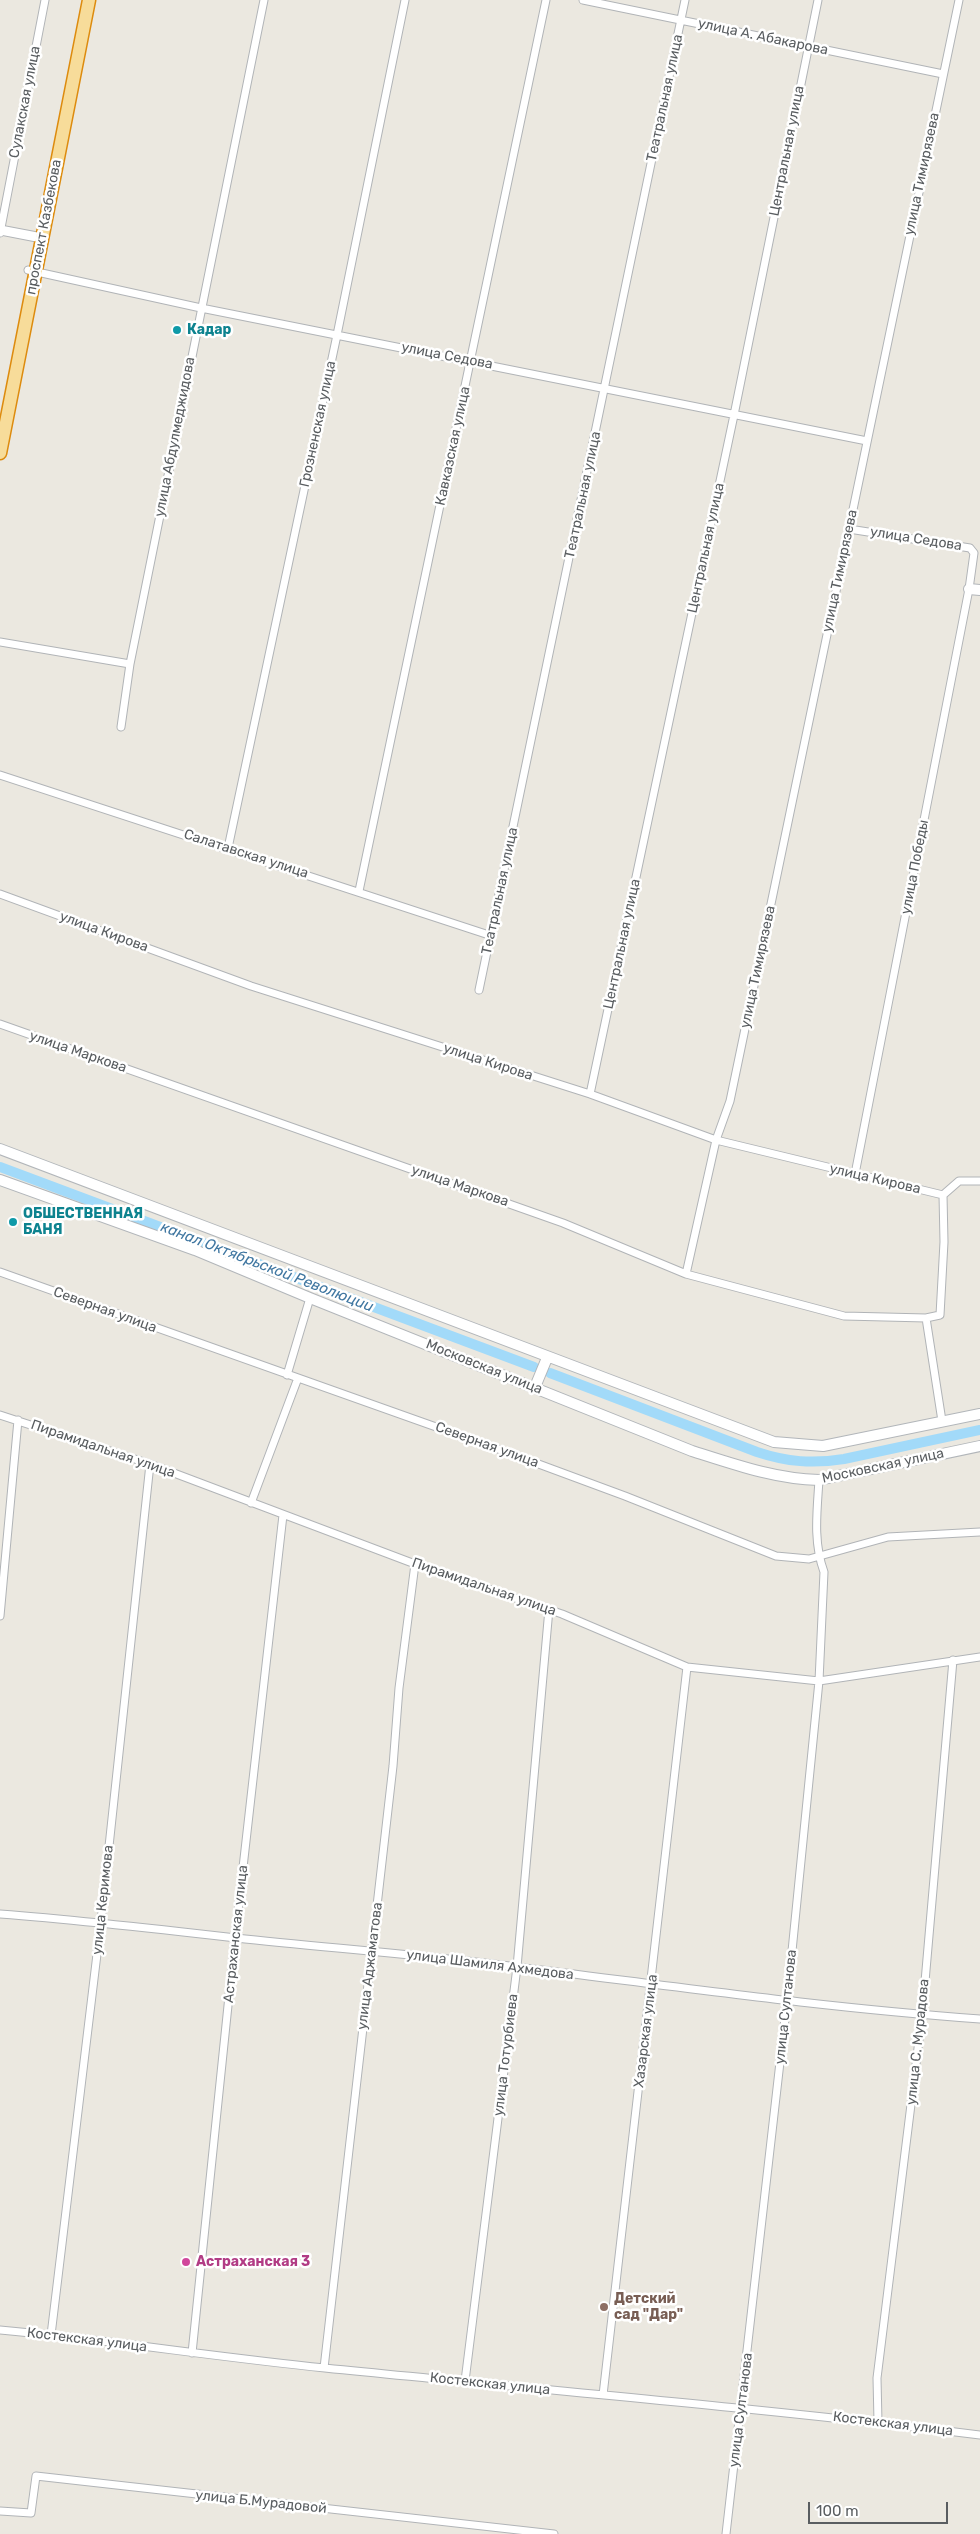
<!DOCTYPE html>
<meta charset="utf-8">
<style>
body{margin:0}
#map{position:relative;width:980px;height:2534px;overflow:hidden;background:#ebe8e0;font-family:Rubik,sans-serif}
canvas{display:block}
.scale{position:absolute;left:808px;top:2502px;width:140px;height:22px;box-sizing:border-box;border:2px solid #595d60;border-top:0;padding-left:6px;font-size:15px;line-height:18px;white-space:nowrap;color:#595d60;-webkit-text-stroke:4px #fff;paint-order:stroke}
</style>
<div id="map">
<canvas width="980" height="2534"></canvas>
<div class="scale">100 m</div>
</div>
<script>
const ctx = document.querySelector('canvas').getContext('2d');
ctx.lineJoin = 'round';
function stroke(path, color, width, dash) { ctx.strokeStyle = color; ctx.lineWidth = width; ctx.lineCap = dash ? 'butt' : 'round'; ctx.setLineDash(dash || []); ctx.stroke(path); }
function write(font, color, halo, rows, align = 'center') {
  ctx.font = font + ' Rubik,sans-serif'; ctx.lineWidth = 5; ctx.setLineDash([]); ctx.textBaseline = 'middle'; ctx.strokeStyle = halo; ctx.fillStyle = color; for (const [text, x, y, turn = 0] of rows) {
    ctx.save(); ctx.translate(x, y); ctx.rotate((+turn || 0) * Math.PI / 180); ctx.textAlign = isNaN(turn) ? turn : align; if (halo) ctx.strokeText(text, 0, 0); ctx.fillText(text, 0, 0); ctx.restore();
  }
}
stroke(new Path2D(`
 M 0,1167 L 534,1367
 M 550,1373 L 757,1452 C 787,1462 813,1464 844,1459 L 980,1430`), '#a2daf9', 10);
const minor = new Path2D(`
 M 583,0 L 943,74
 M 0,233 L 45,0
 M 28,270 L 201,308 L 867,441
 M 849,529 L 970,548 L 974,553 L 969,589 L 855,1174
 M 0,642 L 130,664
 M 121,727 L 130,664 L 264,0
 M 0,775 L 492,936
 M 228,848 L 337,335 L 405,0
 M 359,891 L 546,0
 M 0,894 L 251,986 L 590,1094 L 716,1140 L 943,1195 L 959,1181 L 980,1181
 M 479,990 L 685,0
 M 0,1024 L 563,1223 L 686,1274 L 844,1316 L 926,1318 L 940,1315 L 944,1242 L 943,1195
 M 590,1094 L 734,415 L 818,0
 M 0,1272 L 498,1449 L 625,1496 L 776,1556 L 809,1559 L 888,1537 L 980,1532
 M 686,1274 L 716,1140 L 730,1101 L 959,0
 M 926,1318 L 942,1421
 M 287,1375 L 310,1298
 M 0,1415 L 150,1464 L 415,1564 L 562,1614 L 687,1667 L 819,1681 L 980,1657
 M 251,1503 L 298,1378
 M 0,1616 L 18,1420
 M 0,1914 C 79,1920 158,1929 236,1938 C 330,1948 424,1955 517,1967 C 672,1986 825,2008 980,2019
 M 0,2330 C 109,2340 216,2357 325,2368 C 543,2390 762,2408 980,2435
 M 51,2335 L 101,1921 L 150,1464
 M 192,2353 L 235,1938 L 283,1515
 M 324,2368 L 393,1766 L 399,1688 L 415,1564
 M 465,2381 L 517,1967 L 549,1609
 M 603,2395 L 687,1667
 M 878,2422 L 877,2378 L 922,2016 L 953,1660
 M 0,2511 L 31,2513 L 36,2476 L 554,2534
 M 726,2534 L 787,2001 L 819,1681 L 824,1572 C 813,1542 817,1512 819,1480`);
const tertiary = new Path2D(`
 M 0,230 L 42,238`);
const secondary = new Path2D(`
 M 969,589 L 980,590
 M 0,1149 L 774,1442 L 823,1446 L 980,1414
 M 0,1180 L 195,1250 L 310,1298 L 692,1451 C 733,1464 775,1479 819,1480 L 980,1446
 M 535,1387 L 547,1358`);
const trunk = new Path2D(`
 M 0,453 L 89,0`);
stroke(minor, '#b1b4b7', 9);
stroke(tertiary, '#b1b4b7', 11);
stroke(secondary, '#b2b6ba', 12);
stroke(trunk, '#dd8b0e', 15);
stroke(minor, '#fff', 7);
stroke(tertiary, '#fff', 9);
stroke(secondary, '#fff', 10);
stroke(trunk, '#f7dc9a', 12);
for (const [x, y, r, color] of [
 [177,330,5,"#0f9aa8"],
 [13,1222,5,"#0f9aa8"],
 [186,2262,5,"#d1479c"],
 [604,2307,5,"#8d6e63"]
]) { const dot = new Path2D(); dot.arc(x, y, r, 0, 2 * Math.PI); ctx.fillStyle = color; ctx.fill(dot); stroke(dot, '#fff', 2); }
write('14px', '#595d60', '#fff', [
 ["улица А. Абакарова",763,37,12],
 ["Театральная улица",665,98,-78],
 ["Сулакская улица",25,102,-79],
 ["Центральная улица",787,151,-79],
 ["улица Тимирязева",922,174,-78],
 ["проспект Казбекова",44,227,-79],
 ["улица Седова",447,356,11],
 ["Грозненская улица",318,424,-78],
 ["улица Абдулмеджидова",175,437,-79],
 ["Кавказская улица",453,446,-78],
 ["Театральная улица",583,495,-78],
 ["улица Седова",916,539,9],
 ["Центральная улица",706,548,-78],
 ["улица Тимирязева",840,571,-78],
 ["Салатавская улица",246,854,18],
 ["улица Победы",915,867,-79],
 ["Театральная улица",500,891,-78],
 ["улица Кирова",104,932,20],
 ["Центральная улица",622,944,-78],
 ["улица Тимирязева",758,967,-78],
 ["улица Маркова",78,1052,19],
 ["улица Кирова",488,1062,18],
 ["улица Кирова",875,1179,13],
 ["улица Маркова",460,1186,19],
 ["Северная улица",105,1310,20],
 ["Московская улица",484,1367,22],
 ["Северная улица",487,1445,20],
 ["Пирамидальная улица",103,1449,19],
 ["Московская улица",883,1466,-12],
 ["Пирамидальная улица",484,1587,19],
 ["улица Керимова",103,1900,-84],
 ["Астраханская улица",236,1934,-84],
 ["улица Шамиля Ахмедова",490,1965,7],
 ["улица Аджаматова",370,1966,-83],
 ["улица Султанова",786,2007,-84],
 ["Хазарская улица",646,2031,-83],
 ["улица С. Мурадова",918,2042,-84],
 ["улица Тотурбиева",506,2055,-83],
 ["Костекская улица",87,2340,7],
 ["Костекская улица",490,2384,6],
 ["улица Султанова",741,2410,-83],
 ["Костекская улица",893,2424,7],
 ["улица Б.Мурадовой",261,2502,6]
]);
write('bold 14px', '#0d838f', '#fff', [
 ["Кадар",187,330],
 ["ОБШЕСТВЕННАЯ",23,1214],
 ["БАНЯ",23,1230]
], 'left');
write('bold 14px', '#b23c85', '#fff', [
 ["Астраханская 3",196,2262]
], 'left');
write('bold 14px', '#785e54', '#fff', [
 ["Детский",614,2299],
 ["сад \"Дар\"",614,2315]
], 'left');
write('italic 15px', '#4077a1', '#fff', [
 ["канал Октябрьской Революции",267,1267,21]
]);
</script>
